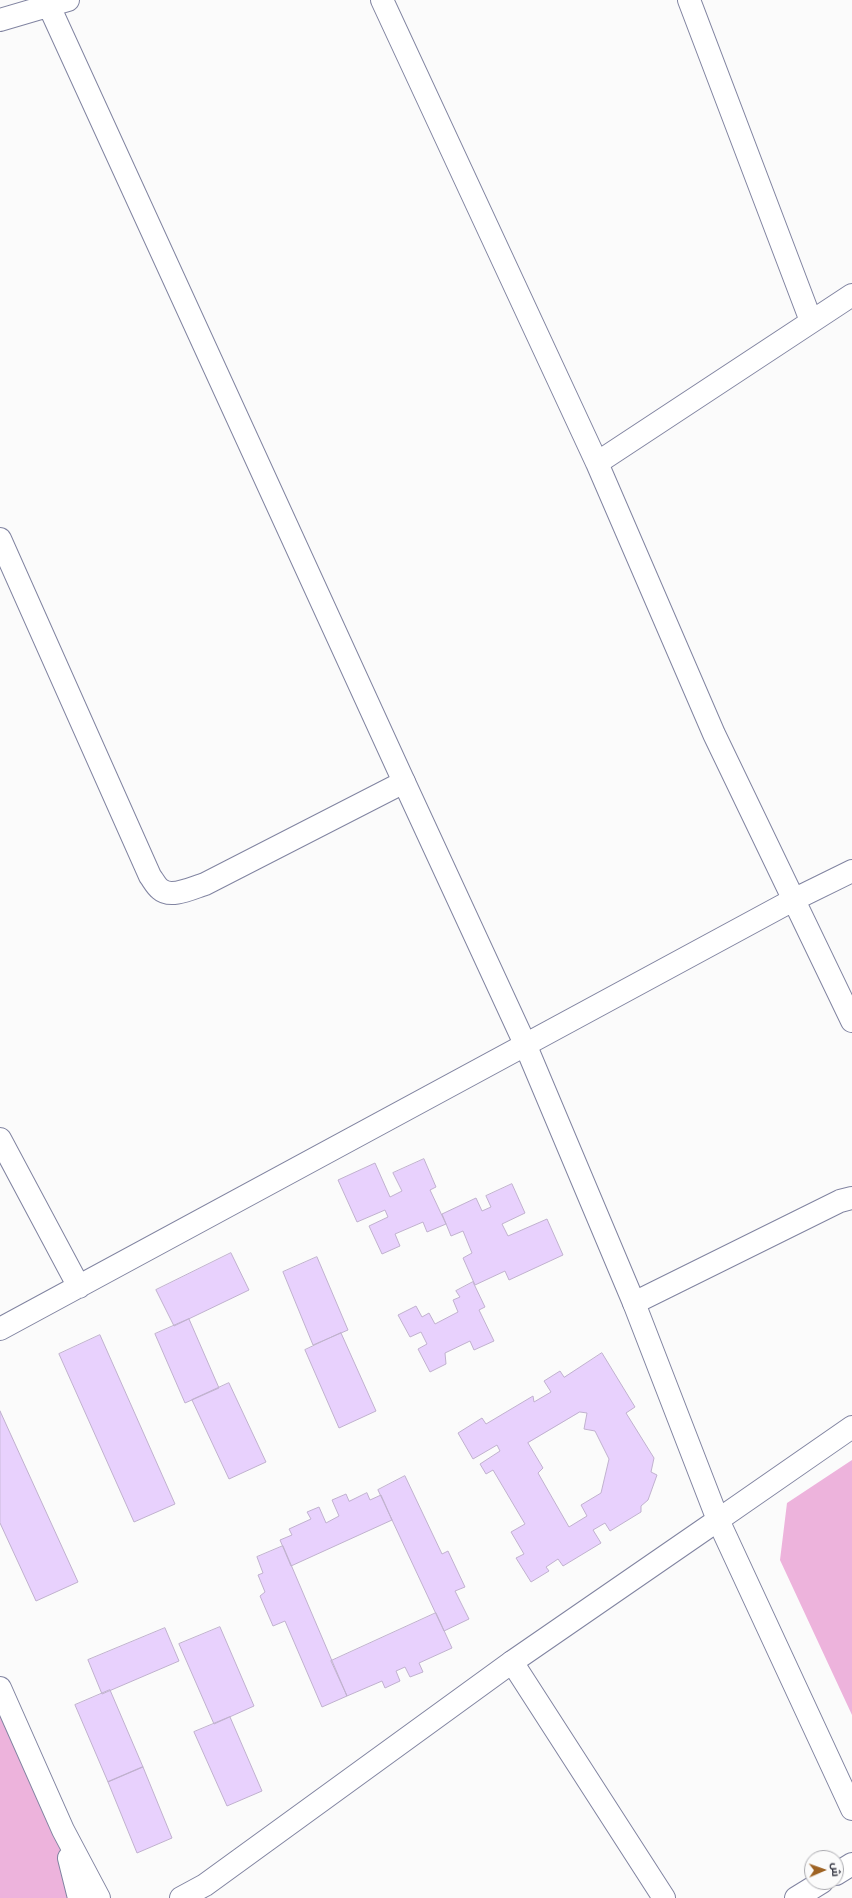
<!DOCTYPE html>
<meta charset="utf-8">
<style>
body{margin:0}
#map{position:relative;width:852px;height:1898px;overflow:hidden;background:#fbfbfb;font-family:"Work Sans",Cairo,sans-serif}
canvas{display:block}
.north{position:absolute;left:804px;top:1850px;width:40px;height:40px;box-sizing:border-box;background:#fbfbfb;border:1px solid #ababb0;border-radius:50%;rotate:88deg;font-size:11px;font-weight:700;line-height:16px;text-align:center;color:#323440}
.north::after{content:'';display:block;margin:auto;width:14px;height:18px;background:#9e6323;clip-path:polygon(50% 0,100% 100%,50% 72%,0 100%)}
</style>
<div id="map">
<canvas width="852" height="1898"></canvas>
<div class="north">ش</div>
</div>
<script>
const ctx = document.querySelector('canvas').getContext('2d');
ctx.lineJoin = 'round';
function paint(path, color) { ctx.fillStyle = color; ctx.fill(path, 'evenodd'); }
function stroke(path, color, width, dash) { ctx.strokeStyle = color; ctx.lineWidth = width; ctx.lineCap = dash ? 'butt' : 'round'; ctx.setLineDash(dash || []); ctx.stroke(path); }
paint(new Path2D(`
 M 852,1460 L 852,1715 L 780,1560 L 787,1503 Z
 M 0,1705 L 86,1898 L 0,1898 Z`), '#edb3dc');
const building = new Path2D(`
 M 424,1159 L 436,1187 L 430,1190 L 446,1224 L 427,1232 L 423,1222 L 395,1234 L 400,1246 L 382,1254 L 369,1226 L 388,1217 L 385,1210 L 357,1222 L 338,1180 L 375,1163 L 390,1197 L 402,1191 L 393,1173 Z
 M 512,1184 L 525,1213 L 502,1224 L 508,1236 L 547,1219 L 563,1255 L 509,1280 L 505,1271 L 475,1285 L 463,1258 L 472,1253 L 463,1231 L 451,1236 L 442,1214 L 476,1198 L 482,1211 L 491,1207 L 486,1196 Z
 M 231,1253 L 249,1290 L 174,1326 L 156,1290 Z
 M 317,1257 L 348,1330 L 313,1345 L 283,1272 Z
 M 473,1282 L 485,1307 L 479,1310 L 494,1341 L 474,1350 L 470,1341 L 445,1353 L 446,1364 L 430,1372 L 418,1349 L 427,1344 L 421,1332 L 410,1337 L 398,1315 L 416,1306 L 422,1317 L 429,1313 L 435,1324 L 458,1312 L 453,1300 L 460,1297 L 456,1291 Z
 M 189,1319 L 219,1388 L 185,1403 L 155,1334 Z
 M 341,1333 L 376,1411 L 339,1428 L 305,1350 Z
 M 100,1335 L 175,1504 L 134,1522 L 59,1354 Z
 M 602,1353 L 635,1407 L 626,1413 L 654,1458 L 651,1472 L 657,1475 L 648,1500 L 641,1506 L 641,1512 L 610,1531 L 605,1523 L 593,1530 L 601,1543 L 563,1566 L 558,1559 L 546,1567 L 549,1571 L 531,1582 L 516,1558 L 524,1554 L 511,1532 L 525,1524 L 493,1470 L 486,1474 L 480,1464 L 500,1451 L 497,1445 L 473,1459 L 458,1433 L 482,1418 L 486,1424 L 533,1396 L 534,1402 L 551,1392 L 544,1381 L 560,1371 L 564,1377 ZM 580,1412 L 587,1413 L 584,1429 L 595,1431 L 609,1459 L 601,1493 L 581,1505 L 587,1516 L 569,1527 L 538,1473 L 543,1468 L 528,1443 Z
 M 229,1383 L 266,1462 L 229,1479 L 192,1400 Z
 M 0,1411 L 78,1582 L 36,1601 L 0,1523 Z
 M 405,1476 L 442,1554 L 448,1551 L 465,1587 L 455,1591 L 469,1619 L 444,1631 L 378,1490 Z
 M 367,1493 L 370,1500 L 381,1495 L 392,1520 L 291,1566 L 280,1540 L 292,1535 L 289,1529 L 311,1519 L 307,1512 L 319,1507 L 326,1523 L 339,1516 L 332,1500 L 346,1494 L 349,1501 Z
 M 283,1546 L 347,1696 L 322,1707 L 285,1621 L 273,1626 L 260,1596 L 265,1592 L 258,1575 L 263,1573 L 257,1557 Z
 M 436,1613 L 452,1648 L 419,1663 L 423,1672 L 410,1677 L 405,1667 L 396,1671 L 400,1681 L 385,1688 L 382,1681 L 347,1696 L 331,1661 Z
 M 220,1627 L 254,1706 L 214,1724 L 179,1644 Z
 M 165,1628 L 179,1661 L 102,1694 L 88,1660 Z
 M 110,1690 L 143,1767 L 108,1782 L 75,1705 Z
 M 230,1717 L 262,1791 L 227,1806 L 194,1732 Z
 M 143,1767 L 172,1838 L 137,1853 L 108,1782 Z`);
paint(building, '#e8d1fd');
stroke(building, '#c0b1ce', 1);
const minor = new Path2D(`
 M 382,0 L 597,463 L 714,734 L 852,1021
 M 689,0 L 811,321
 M 597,463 L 852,295
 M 0,539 L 150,876 C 153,880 156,886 160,889 C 171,899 192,888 205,884 L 404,782
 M 0,1139 L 79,1287
 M 634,1303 L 840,1201 L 852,1198
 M 0,1329 L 793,900 L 852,871
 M 852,1427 L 718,1520 L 852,1809
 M 512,1662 L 664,1898
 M 836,1874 L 852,1864
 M 796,1898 L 822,1882`);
const tertiary = new Path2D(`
 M 49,6 L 404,782 L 525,1044 L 634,1303 L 718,1520 L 512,1662 L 205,1885 L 181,1898
 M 0,20 L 68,0
 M 0,1688 L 63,1830 L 99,1898
 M 69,1858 L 79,1898`);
stroke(minor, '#8184a1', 24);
stroke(tertiary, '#8184a1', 24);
stroke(minor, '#fff', 22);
stroke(tertiary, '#fff', 22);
</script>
